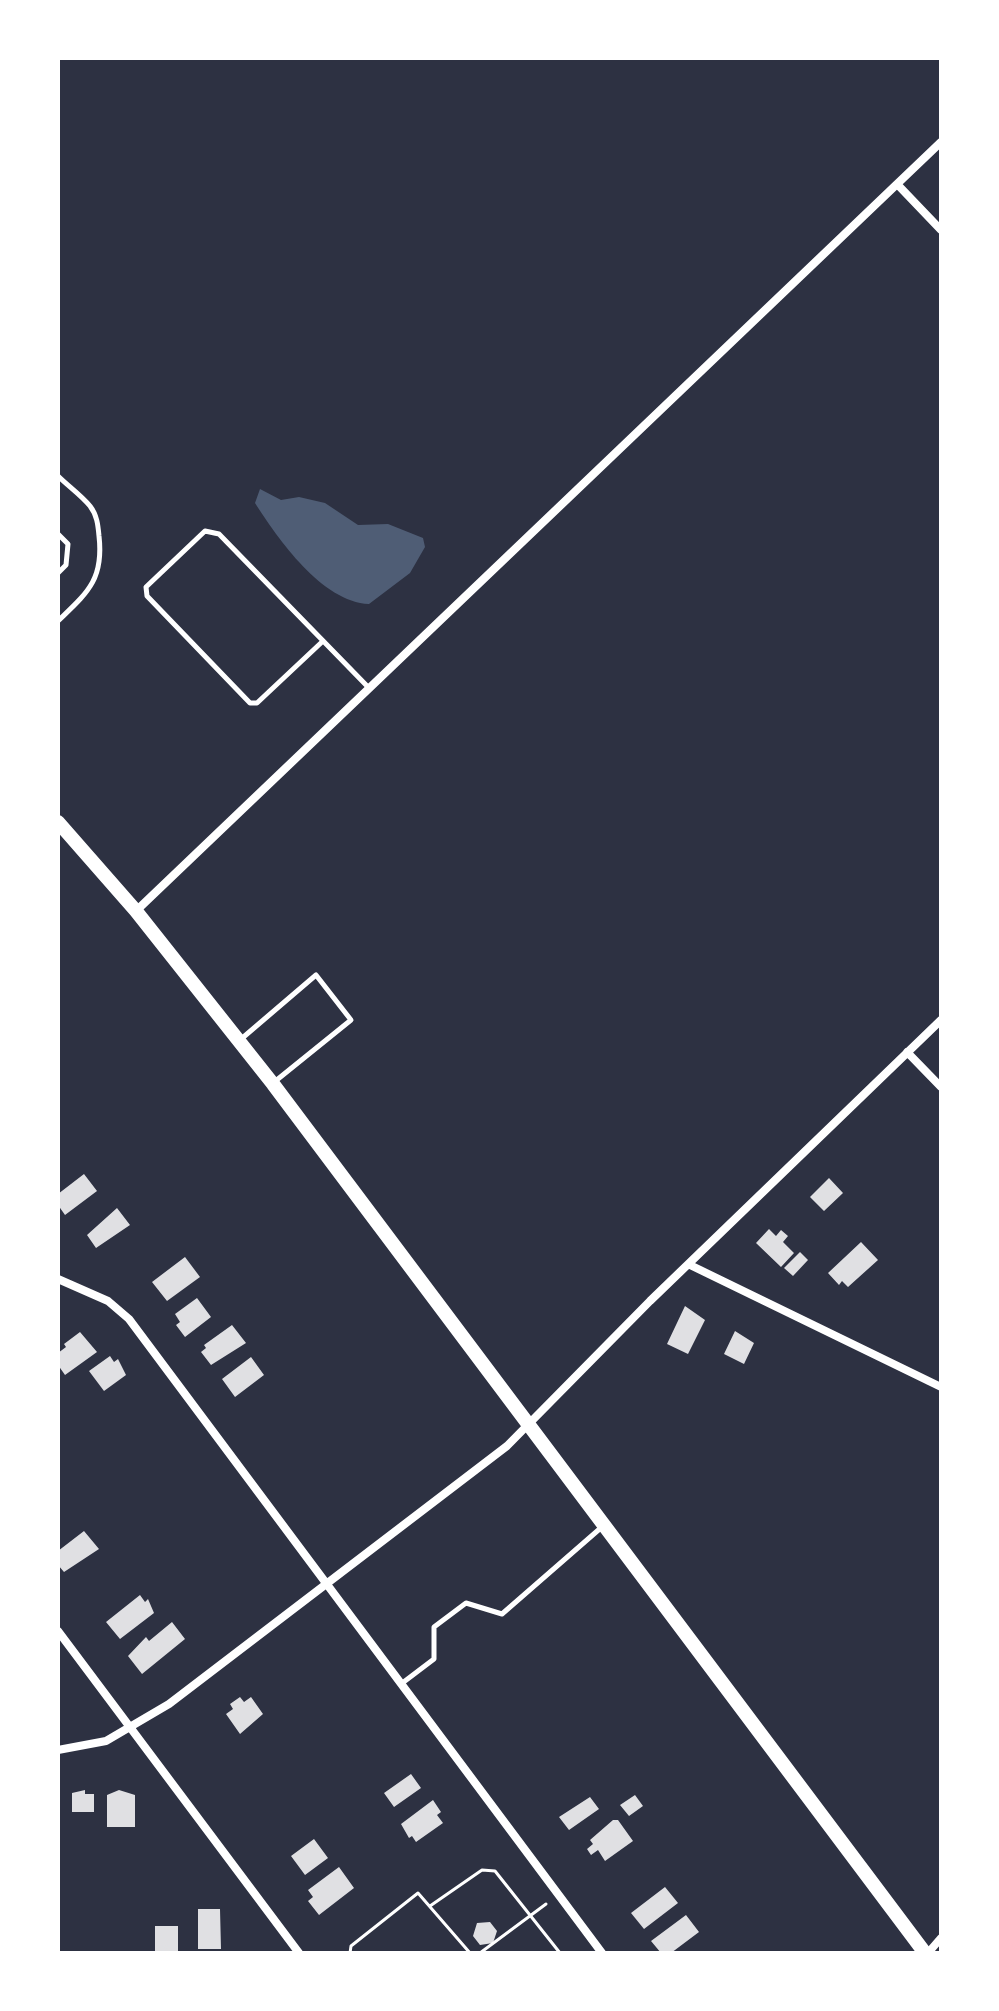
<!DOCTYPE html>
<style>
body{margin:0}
#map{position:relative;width:999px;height:2011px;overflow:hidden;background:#2d3142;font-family:"Fira Sans Condensed",sans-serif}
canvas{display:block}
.frame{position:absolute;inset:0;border:60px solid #fff;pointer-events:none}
</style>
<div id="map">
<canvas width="999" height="2011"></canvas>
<div class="frame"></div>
</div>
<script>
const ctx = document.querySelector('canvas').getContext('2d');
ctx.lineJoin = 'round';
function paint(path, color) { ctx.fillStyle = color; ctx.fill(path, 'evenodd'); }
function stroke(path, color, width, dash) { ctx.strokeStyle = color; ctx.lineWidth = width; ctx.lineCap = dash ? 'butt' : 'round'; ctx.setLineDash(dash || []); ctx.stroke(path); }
paint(new Path2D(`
 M 260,489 L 281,500 L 299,497 L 325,503 L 358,525 L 388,524 L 423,538 L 425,547 L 410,573 L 369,604 C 322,602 278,539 255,503 Z`), '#4f5d75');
paint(new Path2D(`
 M 84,1174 L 97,1191 L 65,1215 L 58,1205 L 58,1194 Z
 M 829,1178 L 843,1193 L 824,1211 L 810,1197 Z
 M 117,1208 L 130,1225 L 96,1248 L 87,1235 Z
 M 769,1229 L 776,1236 L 781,1230 L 788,1236 L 783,1242 L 794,1253 L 781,1267 L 756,1243 Z
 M 861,1242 L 878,1260 L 848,1287 L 842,1281 L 839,1285 L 828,1273 Z
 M 800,1252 L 808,1260 L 793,1276 L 784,1268 Z
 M 185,1257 L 200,1277 L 167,1301 L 152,1282 Z
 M 197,1298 L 211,1317 L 185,1337 L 176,1325 L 180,1322 L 175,1314 Z
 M 685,1306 L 705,1320 L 688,1354 L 667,1344 Z
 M 232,1325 L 246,1343 L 211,1365 L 201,1352 L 206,1348 L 204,1345 Z
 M 735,1331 L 754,1343 L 744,1364 L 724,1354 Z
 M 80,1332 L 97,1352 L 65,1375 L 58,1365 L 58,1353 L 66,1347 L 64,1344 Z
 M 110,1356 L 114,1362 L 118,1359 L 126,1375 L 104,1391 L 89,1371 Z
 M 251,1357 L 264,1375 L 235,1397 L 222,1379 Z
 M 84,1531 L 99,1549 L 64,1572 L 58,1565 L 58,1551 Z
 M 140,1595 L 145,1602 L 148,1599 L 154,1613 L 120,1639 L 106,1622 Z
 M 172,1622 L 185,1639 L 142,1674 L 128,1656 L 146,1637 L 149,1641 Z
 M 240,1697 L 244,1702 L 251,1697 L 263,1714 L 240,1734 L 226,1714 L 233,1709 L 230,1704 Z
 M 411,1774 L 421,1788 L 394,1807 L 384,1793 Z
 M 85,1790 L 85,1794 L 94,1794 L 94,1812 L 72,1812 L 72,1793 Z
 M 119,1790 L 135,1795 L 135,1827 L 107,1827 L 107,1795 Z
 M 635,1795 L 643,1806 L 629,1816 L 620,1805 Z
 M 590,1797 L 599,1809 L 569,1830 L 559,1817 Z
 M 433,1800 L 441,1812 L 437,1815 L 443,1823 L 416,1842 L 412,1836 L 409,1838 L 401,1824 Z
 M 613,1820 L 618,1820 L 633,1841 L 605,1861 L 598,1850 L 591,1855 L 587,1849 L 593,1844 L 590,1840 Z
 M 314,1839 L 328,1858 L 305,1875 L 291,1856 Z
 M 339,1867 L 354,1888 L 319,1915 L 308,1901 L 313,1897 L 308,1890 Z
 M 665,1887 L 678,1903 L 644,1929 L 631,1913 Z
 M 198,1909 L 220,1909 L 221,1949 L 198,1949 Z
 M 686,1915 L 699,1932 L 671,1953 L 661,1953 L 651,1941 Z
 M 490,1922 L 497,1931 L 493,1943 L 480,1945 L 473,1936 L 477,1923 Z
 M 155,1926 L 178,1926 L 178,1952 L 155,1953 Z`), '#e0e0e3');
stroke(new Path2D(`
 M 430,1906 L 482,1870 L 495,1871 L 560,1953
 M 350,1953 L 351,1946 L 418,1893 L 470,1953
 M 480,1953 L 546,1904`), '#fff', 3);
stroke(new Path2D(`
 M 58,476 C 68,486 81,495 90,506 C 97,515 98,525 99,536 C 104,580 87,593 58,621
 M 58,534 L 68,544 L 66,565 L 58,573
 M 323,641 L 257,703 L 250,703 L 147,596 L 146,587 L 205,531 L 219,534 C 269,586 320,637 369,688
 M 240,1040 L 316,975 L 351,1020 L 273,1083
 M 401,1684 L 434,1659 L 434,1627 L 466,1603 L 502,1614 L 603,1526`), '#fff', 5);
stroke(new Path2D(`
 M 897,184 L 941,230
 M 136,911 L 941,142
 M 907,1052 L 941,1087
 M 690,1265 L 941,1387
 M 58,1279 L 108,1301 L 129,1319 L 602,1953
 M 58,1631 L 299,1953
 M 58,1750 L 106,1741 L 169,1704 L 507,1446 L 650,1301 L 941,1020
 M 928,1953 L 941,1938`), '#fff', 8);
stroke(new Path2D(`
 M 58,822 L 136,911 L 273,1084 L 925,1953`), '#fff', 14);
</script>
